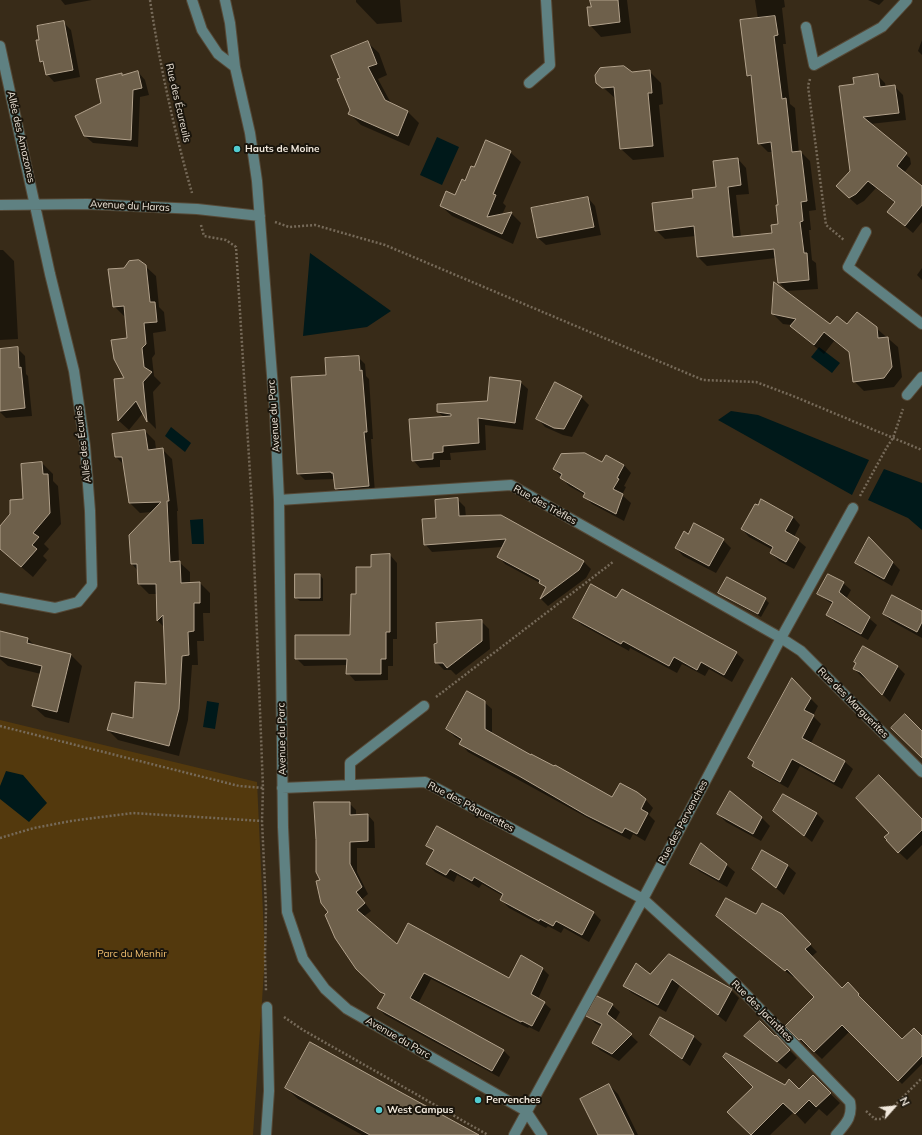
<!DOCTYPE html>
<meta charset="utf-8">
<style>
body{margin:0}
#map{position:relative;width:922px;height:1135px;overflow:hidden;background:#382b18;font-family:Mulish,sans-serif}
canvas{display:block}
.north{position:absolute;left:874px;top:1087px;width:40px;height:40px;-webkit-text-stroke:3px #1a150c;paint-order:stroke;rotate:63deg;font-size:11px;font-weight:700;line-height:16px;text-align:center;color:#f1e8dc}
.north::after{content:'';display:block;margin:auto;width:14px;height:18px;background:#f1e8dc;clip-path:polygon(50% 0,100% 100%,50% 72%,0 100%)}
</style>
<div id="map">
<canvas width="922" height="1135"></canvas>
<div class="north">N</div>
</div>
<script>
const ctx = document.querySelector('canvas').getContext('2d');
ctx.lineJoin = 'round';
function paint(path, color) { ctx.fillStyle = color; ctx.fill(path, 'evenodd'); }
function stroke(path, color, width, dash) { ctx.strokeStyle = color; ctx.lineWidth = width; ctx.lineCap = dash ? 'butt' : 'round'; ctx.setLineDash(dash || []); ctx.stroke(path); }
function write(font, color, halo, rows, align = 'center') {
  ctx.font = font + ' Mulish,sans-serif'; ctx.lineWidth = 4; ctx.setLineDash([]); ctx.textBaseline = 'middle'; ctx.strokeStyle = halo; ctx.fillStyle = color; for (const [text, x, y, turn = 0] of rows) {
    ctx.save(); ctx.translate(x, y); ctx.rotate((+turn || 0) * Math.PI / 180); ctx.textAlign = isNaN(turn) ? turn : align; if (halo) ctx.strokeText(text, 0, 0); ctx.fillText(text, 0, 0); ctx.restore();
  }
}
paint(new Path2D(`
 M 0,720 L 257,782 L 265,956 L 253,1135 L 0,1135 Z`), '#53390d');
paint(new Path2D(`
 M 437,137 L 459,147 L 442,185 L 420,175 Z
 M 310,253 L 391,311 L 367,327 L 303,336 Z
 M 819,347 L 840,363 L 832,373 L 811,357 Z
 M 731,411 L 758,415 L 869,460 L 852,495 L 718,420 Z
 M 171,427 L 191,443 L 185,452 L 165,436 Z
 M 884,469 L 922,483 L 922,530 L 908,518 L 868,500 Z
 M 203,519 L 204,544 L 192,544 L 190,520 Z
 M 207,701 L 219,703 L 215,729 L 203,727 Z
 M 6,771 L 23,775 L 47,803 L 29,822 L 0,799 L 0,786 Z`), '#00191a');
paint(new Path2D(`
 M 61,0 L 92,0 L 65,5 Z
 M 356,0 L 400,0 L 402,22 L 377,24 L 356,2 Z
 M 591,0 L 627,0 L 631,33 L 601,37 L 590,25 L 591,8 Z
 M 755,0 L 784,0 L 785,7 L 782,8 L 786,44 L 783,44 L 790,104 L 795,108 L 799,153 L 801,152 L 810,161 L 816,210 L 809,211 L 811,230 L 809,230 L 812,260 L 816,263 L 818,289 L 787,291 L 779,282 L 776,258 L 707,266 L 698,257 L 696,236 L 665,239 L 656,230 L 694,199 L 717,188 L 738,159 L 746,168 L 749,194 L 736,195 L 741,237 L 773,234 L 779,225 L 779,205 L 773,152 L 768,152 L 759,143 L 752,79 L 748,75 L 758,19 Z
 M 868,0 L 884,0 L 879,5 Z
 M 63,22 L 71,30 L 80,77 L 54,82 L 47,74 L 45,65 L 41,61 L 40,40 Z
 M 922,40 L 922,55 L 918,51 Z
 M 367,42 L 379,53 L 387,75 L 378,79 L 392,105 L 408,112 L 419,123 L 409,146 L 361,125 L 350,114 Z
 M 649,71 L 661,83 L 663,104 L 659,105 L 664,157 L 633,160 L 621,149 L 616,99 L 597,82 Z
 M 138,72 L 145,80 L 149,95 L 140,97 L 138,147 L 93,143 L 85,136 L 103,103 L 121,74 L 123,76 Z
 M 877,75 L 885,83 L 886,88 L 895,87 L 903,95 L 906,120 L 870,124 L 910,158 L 911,164 L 904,173 L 922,187 L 922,222 L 913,233 L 888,212 L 895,203 L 876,188 L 864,201 L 857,205 L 845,194 L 851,172 L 855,85 Z
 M 510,152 L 521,162 L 503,203 L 506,206 L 502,215 L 511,213 L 521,223 L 513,244 L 452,216 L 441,206 L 456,196 L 474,168 ZM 508,156 L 510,156 L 492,199 L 490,198 Z
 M 588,198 L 595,206 L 601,235 L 546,245 L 538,238 Z
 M 0,250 L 3,250 L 14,261 L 18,339 L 0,340 Z
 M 145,266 L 156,276 L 159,307 L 164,312 L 166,331 L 153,333 L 155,354 L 152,358 L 154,376 L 161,383 L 153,392 L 156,429 L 148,421 L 143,413 L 129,430 L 119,421 L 115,380 L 125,379 L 128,339 L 126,316 L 124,316 L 114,306 Z
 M 922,268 L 922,280 L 917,275 Z
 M 773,314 L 830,326 L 847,326 L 876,328 L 898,347 L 902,377 L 894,387 L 864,391 L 854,381 L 850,353 L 834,341 L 824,354 L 802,336 L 791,325 L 783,324 Z
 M 17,348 L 25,356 L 26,374 L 28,376 L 32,416 L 6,418 L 0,412 L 0,350 Z
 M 358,357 L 365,364 L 366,376 L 369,379 L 373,439 L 371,439 L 375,493 L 343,495 L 336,488 L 335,479 L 305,480 L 298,473 Z
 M 520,382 L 528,389 L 523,430 L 485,425 L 486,450 L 450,453 L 451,460 L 440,460 L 440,467 L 420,468 L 413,460 L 444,417 L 438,412 L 488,402 Z
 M 581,397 L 589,405 L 572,437 L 563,435 L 545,427 L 538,419 Z
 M 145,431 L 155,441 L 156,449 L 162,449 L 172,459 L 178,511 L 177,511 L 179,562 L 190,572 L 190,583 L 200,583 L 210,593 L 210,613 L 203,613 L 204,641 L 197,641 L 198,665 L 192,665 L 188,720 L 179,756 L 118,740 L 108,730 L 133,719 L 167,685 L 164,627 L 158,621 L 157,594 L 149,594 L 139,584 L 138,571 L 132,564 L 152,512 L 140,513 L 130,503 L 124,465 L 116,457 Z
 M 42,463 L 53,474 L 53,481 L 58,486 L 61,524 L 44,544 L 49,549 L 43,556 L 47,560 L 33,577 L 0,549 L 0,528 L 24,500 Z
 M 602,464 L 624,465 L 631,473 L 624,486 L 626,487 L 622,495 L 631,503 L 624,521 L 592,504 L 584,496 L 585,495 L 569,486 L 554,469 Z
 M 457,499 L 465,507 L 466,517 L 501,516 L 584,562 L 591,569 L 586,578 L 548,606 L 541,599 L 546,589 L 540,583 L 505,564 L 498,556 L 503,547 L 432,552 L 425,544 L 437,519 Z
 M 762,500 L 793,517 L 800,525 L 794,537 L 806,547 L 794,569 L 779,561 L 771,553 L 773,550 L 749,537 L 742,529 Z
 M 688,535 L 723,540 L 731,548 L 716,573 L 683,556 L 676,548 Z
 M 870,539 L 900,570 L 892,586 L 864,570 L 856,563 Z
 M 390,555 L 397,563 L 397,639 L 393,639 L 393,666 L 388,666 L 388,680 L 355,681 L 348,673 L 348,665 L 304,666 L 296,658 L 351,636 L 357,595 L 372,568 Z
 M 320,575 L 323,579 L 323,601 L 300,601 L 296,598 Z
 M 829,575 L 843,583 L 851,590 L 846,599 L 877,625 L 868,640 L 835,622 L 828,615 L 833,604 L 826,600 L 819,593 Z
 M 728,578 L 765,599 L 769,603 L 761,617 L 723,596 L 720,593 Z
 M 617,599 L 736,653 L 744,660 L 732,682 L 709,669 L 705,676 L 682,664 L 677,673 L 630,648 L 629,651 L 582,625 L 574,618 Z
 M 922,612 L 922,638 L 891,621 L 884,614 Z
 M 481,621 L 489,629 L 490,649 L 456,675 L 451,670 L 444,670 L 436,662 Z
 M 27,638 L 35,646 L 71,655 L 82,666 L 69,723 L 45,717 L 33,706 L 41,674 L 8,666 L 0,659 L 0,639 Z
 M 863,648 L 898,667 L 905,674 L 890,702 L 868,680 L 862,677 L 854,669 Z
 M 792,680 L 818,706 L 813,716 L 821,724 L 811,743 L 845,762 L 853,769 L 842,789 L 800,766 L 788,788 L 761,773 L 753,766 L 754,763 L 749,758 Z
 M 484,702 L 492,709 L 492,734 L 531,756 L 613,798 L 637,793 L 646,800 L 653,808 L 649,815 L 655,821 L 645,841 L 633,834 L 630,840 L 595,822 L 468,752 L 461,744 L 462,741 L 455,737 L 447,729 Z
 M 730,793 L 762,818 L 770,826 L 761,841 L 726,822 L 718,814 Z
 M 349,803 L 356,810 L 356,816 L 368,815 L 374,822 L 375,848 L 357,848 L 357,872 L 368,894 L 362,899 L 371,911 L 363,917 L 397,946 L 510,980 L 543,969 L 549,975 L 538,999 L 544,1003 L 551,1009 L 539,1032 L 529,1027 L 528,1028 L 431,979 L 418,1004 L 503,1050 L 510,1057 L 499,1077 L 385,1015 L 378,1008 L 385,996 L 357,969 L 330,913 L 321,880 Z
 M 774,811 L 816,813 L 824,821 L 812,842 Z
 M 922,820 L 922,845 L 907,860 L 887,841 Z
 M 437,827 L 594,913 L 601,920 L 589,942 L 564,928 L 561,933 L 548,926 L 546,928 L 509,908 L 501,900 L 503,896 L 482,884 L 479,888 L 457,875 L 454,882 L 435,872 L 427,864 L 434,852 L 427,845 Z
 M 701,844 L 735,872 L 727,887 L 699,871 L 691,864 Z
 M 762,851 L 788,866 L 796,873 L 784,895 L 753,868 Z
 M 781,915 L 817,952 L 811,957 L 842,989 L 848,984 L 902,1041 L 922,1038 L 922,1064 L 902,1084 L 850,1031 L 822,1059 L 808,1046 L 807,1047 L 787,1026 L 816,997 L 795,976 L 793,977 L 724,923 L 717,916 Z
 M 669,956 L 731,990 L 739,998 L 726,1022 L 680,985 L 666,1012 L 632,993 L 624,986 L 650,975 Z
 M 598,997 L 612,1005 L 620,1012 L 615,1021 L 638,1042 L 619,1061 L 600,1050 L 593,1043 L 602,1027 L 595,1023 L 588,1016 Z
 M 661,1018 L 694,1037 L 702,1044 L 690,1066 L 659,1042 L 652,1034 Z
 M 746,1036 L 775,1038 L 776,1036 L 797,1058 L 786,1069 Z
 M 813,1077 L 840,1103 L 827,1116 L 819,1109 L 805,1124 L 794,1112 L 770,1135 L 752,1135 L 729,1112 L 785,1087 L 799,1090 Z
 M 609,1085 L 618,1094 L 638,1135 L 599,1135 Z
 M 286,1088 L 475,1135 L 362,1135 L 298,1099 Z`), '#0007');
const building = new Path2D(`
 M 590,0 L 618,0 L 620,22 L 589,26 L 587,7 L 591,7 Z
 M 775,16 L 778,35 L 774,36 L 782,99 L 786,98 L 792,152 L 801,151 L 807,201 L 801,202 L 803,221 L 800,222 L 804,253 L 807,253 L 809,280 L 778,283 L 774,249 L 697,257 L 694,226 L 655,231 L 652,203 L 693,198 L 692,190 L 716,187 L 713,161 L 738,158 L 741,185 L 728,187 L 733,237 L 772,233 L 771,225 L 778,224 L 776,205 L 778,205 L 771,142 L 758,144 L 751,75 L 747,76 L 740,20 Z
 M 64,21 L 73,70 L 46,75 L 43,61 L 40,62 L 36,40 L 39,40 L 37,26 Z
 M 368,41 L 377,64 L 368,67 L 385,100 L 408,111 L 398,136 L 348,114 L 350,110 L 337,79 L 340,78 L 331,56 Z
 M 624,66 L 632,72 L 650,70 L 652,93 L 648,93 L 653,146 L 620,149 L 614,87 L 602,88 L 596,83 L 595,75 L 600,68 Z
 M 138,71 L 142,88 L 133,90 L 131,140 L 84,136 L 75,116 L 101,103 L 96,79 L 122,73 L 122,75 Z
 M 878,74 L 880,87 L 895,85 L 899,113 L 863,117 L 907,153 L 897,166 L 922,186 L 922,205 L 905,226 L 887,212 L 895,202 L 868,181 L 856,194 L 849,198 L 836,186 L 850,171 L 839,86 L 854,84 L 853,78 Z
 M 486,140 L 511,151 L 493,194 L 496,195 L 487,217 L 512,212 L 502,234 L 440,206 L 446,191 L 455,195 L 462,179 L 465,181 L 471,166 L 474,167 Z
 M 588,197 L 594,227 L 537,238 L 531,208 Z
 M 139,260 L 146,265 L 150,302 L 155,302 L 157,322 L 144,323 L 146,344 L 142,348 L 144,367 L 152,372 L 143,382 L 147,422 L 136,401 L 118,421 L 114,379 L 124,378 L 114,359 L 111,340 L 127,338 L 124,306 L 113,307 L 108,269 L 124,268 L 129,261 Z
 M 774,282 L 830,324 L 837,316 L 847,324 L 857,312 L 877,327 L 878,338 L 888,337 L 892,367 L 884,378 L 853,382 L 849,352 L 824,332 L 814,345 L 790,326 L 796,319 L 772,314 Z
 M 18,347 L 19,368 L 21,367 L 25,408 L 0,411 L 0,349 Z
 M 359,356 L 360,371 L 362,370 L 367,432 L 364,432 L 369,486 L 335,489 L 333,473 L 331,473 L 331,472 L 297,474 L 291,377 L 326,375 L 325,358 Z
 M 490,377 L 521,381 L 515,423 L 478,418 L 479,443 L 443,446 L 443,452 L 433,453 L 433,459 L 412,461 L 409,419 L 451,416 L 451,414 L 437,412 L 437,404 L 487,401 Z
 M 555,382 L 582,396 L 564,429 L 554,428 L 536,419 Z
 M 145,430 L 148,450 L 163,448 L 169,501 L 167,501 L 170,562 L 180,561 L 181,583 L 200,582 L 200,603 L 194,603 L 194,631 L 188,632 L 189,655 L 182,656 L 179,709 L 169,746 L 107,730 L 112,713 L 133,718 L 135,682 L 166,684 L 163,615 L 157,621 L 156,584 L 138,584 L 137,564 L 131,564 L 129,535 L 161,502 L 129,503 L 122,457 L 115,457 L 112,434 Z
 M 585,453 L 602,462 L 606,455 L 624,465 L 617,478 L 619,479 L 613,489 L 623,494 L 616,514 L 583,497 L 585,493 L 560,478 L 562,474 L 553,469 L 561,454 Z
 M 42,462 L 43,474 L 48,474 L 50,513 L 33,533 L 39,537 L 32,545 L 37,549 L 21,567 L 0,549 L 0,526 L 10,514 L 10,500 L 23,499 L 21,464 Z
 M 458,498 L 459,516 L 501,515 L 584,561 L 579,570 L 540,599 L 546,587 L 539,583 L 540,580 L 497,557 L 506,539 L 424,545 L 422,519 L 436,518 L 435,500 Z
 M 761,499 L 793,517 L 785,531 L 799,539 L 786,562 L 770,553 L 773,547 L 741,529 L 755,504 L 758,505 Z
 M 694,523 L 724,539 L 709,566 L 675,548 L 684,531 L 688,534 Z
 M 869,537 L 893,562 L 884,579 L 855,563 Z
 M 390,554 L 390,632 L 386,632 L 386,659 L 381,659 L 381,674 L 346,674 L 347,659 L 295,659 L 295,635 L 350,635 L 351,594 L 356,594 L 356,567 L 371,567 L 371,555 Z
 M 295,574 L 320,574 L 320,598 L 295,598 Z
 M 828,574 L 844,582 L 839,592 L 870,617 L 861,634 L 826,615 L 833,602 L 817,594 Z
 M 727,577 L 766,598 L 758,614 L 718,593 Z
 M 591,584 L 616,598 L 622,589 L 737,652 L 724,675 L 701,662 L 697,670 L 674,657 L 669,666 L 623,641 L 621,644 L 573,618 Z
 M 892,595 L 922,611 L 922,622 L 917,632 L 883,614 Z
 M 482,620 L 482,641 L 447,668 L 443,663 L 435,663 L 434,644 L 437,643 L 436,623 Z
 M 0,631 L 28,638 L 27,643 L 71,654 L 57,712 L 32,706 L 42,666 L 0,656 Z
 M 863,646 L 898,666 L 882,695 L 860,672 L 853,669 L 856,663 L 854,662 Z
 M 792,678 L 811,698 L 804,710 L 814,715 L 802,738 L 845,761 L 834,782 L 792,759 L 780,782 L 752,766 L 754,762 L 748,758 Z
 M 467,691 L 485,701 L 485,729 L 531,755 L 531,754 L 554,766 L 555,765 L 612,797 L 620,783 L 637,792 L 646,799 L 641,809 L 648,813 L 637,834 L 625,828 L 622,833 L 586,815 L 519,776 L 459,744 L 462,739 L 446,729 Z
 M 905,714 L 922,731 L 922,758 L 891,728 Z
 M 879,775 L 922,819 L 922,830 L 898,853 L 886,840 L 887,840 L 884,837 L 889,833 L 856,798 Z
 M 730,791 L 762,817 L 753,834 L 717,814 Z
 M 783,794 L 817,813 L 804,836 L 773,811 Z
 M 314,802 L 350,802 L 350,815 L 368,814 L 368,841 L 350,842 L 350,864 L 362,887 L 356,892 L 365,903 L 357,910 L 397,944 L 408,923 L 509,978 L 521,955 L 543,968 L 531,994 L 545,1002 L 532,1026 L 522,1021 L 521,1022 L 424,973 L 410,998 L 504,1050 L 492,1071 L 377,1008 L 385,994 L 380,992 L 356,969 L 335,938 L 325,915 L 328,912 L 321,903 L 316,881 L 320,880 L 316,872 L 316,840 Z
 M 437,826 L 594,912 L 582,935 L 556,921 L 553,926 L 540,919 L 539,921 L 500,900 L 503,894 L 474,877 L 472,881 L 450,869 L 446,875 L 426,864 L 434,850 L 426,846 Z
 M 701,843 L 727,864 L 719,880 L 690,864 Z
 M 762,850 L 788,865 L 776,888 L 752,869 Z
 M 726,898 L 756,914 L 762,903 L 782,914 L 811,944 L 805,949 L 842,988 L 848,982 L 859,994 L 858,995 L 902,1039 L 914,1028 L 922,1036 L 922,1056 L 898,1081 L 842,1025 L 814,1052 L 801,1039 L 799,1040 L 785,1026 L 814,997 L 787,969 L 785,971 L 716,916 Z
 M 669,954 L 732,989 L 718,1015 L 672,979 L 658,1005 L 623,986 L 636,963 L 650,974 Z
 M 597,996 L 613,1004 L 607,1014 L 632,1034 L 612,1054 L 592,1043 L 602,1024 L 586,1016 Z
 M 660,1017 L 694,1036 L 682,1059 L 650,1035 Z
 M 760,1021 L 775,1036 L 776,1035 L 790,1050 L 777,1062 L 744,1036 Z
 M 310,1042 L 393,1088 L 479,1135 L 370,1135 L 285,1088 Z
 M 726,1053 L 785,1085 L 789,1079 L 799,1089 L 813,1075 L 831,1093 L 816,1107 L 809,1100 L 795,1114 L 783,1103 L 751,1135 L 727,1112 L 753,1087 L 723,1057 Z
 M 609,1084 L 634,1135 L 598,1135 L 580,1099 Z`);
paint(building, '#6e604b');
stroke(building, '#b2a28c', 1);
const minor = new Path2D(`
 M 192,0 L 202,30 L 218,54 L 235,67
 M 225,0 L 230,23 L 235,67 L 250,133 L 257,181 L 275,414 L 279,500 L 283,827 L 287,912 L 303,959 L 325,989 L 347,1009 L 526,1111 L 542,1135
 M 806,27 L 814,65 L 882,27 L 907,0
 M 0,46 L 50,274 L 74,371 L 85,446 L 90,511 L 92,585 L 78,602 L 55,608 L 0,598
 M 529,83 L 550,65 L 546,0
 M 0,205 L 87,204 L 197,209 L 260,216
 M 866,232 L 848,267 L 922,324
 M 907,395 L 922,377
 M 279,500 L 511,485 L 781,638 L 801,651 L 922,772
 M 350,785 L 350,763 L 424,706
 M 282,788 L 425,782 L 643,899 L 733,981 L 850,1102 C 853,1118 845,1124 836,1135
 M 266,1135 L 269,1091 L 267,1007
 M 514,1135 L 643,899 L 781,638 L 853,508`);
stroke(minor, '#564937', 12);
stroke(new Path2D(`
 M 150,0 C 160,66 174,130 192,193
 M 810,79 L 808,86 L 826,225 L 844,240
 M 275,222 L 289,227 L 315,225 L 385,245 L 703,380 L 756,382 L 793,396 L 922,450
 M 201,225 L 204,236 L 226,240 L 236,247 L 252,506 L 263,788 L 262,821 L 266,907 L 265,956 L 266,991
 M 860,496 L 887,447 L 893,438 L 903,409
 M 436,697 L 613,562
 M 0,726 L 239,786 L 264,788
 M 0,838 L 34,828 L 71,821 L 133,813 L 262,821
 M 284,1017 L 303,1030 L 488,1135
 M 866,1111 L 875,1119 L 881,1119 L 922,1078`), '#766a59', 2.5, [2, 2]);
stroke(minor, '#5f8182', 10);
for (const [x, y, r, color] of [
 [237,149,4,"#51ccd1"],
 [478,1100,4,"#51ccd1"],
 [379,1110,4,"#51ccd1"]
]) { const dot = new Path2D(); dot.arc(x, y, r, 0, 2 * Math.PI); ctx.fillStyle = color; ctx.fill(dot); stroke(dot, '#1a150c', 1.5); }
write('10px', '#f1e8dc', '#1a150c', [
 ["Rue des Écureuils",178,103,77],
 ["Allée des Amazones",21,137,77],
 ["Avenue du Haras",130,206,3],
 ["Avenue du Parc",274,416,-94],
 ["Allée des Écuries",83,444,-97],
 ["Rue des Trèfles",545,505,29],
 ["Rue des Marguerites",853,703,45],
 ["Avenue du Parc",282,739,-91],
 ["Rue des Pâquerettes",471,807,28],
 ["Rue des Pervenches",683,822,-62],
 ["Rue des Jacinthes",762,1011,45],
 ["Avenue du Parc",398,1038,30]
]);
write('bold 10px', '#f1e8dc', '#1a150c', [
 ["Hauts de Moine",245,149],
 ["Pervenches",486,1100],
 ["West Campus",387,1110]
], 'left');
write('10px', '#f5c170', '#1a150c', [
 ["Parc du Menhir",132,954]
]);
</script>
